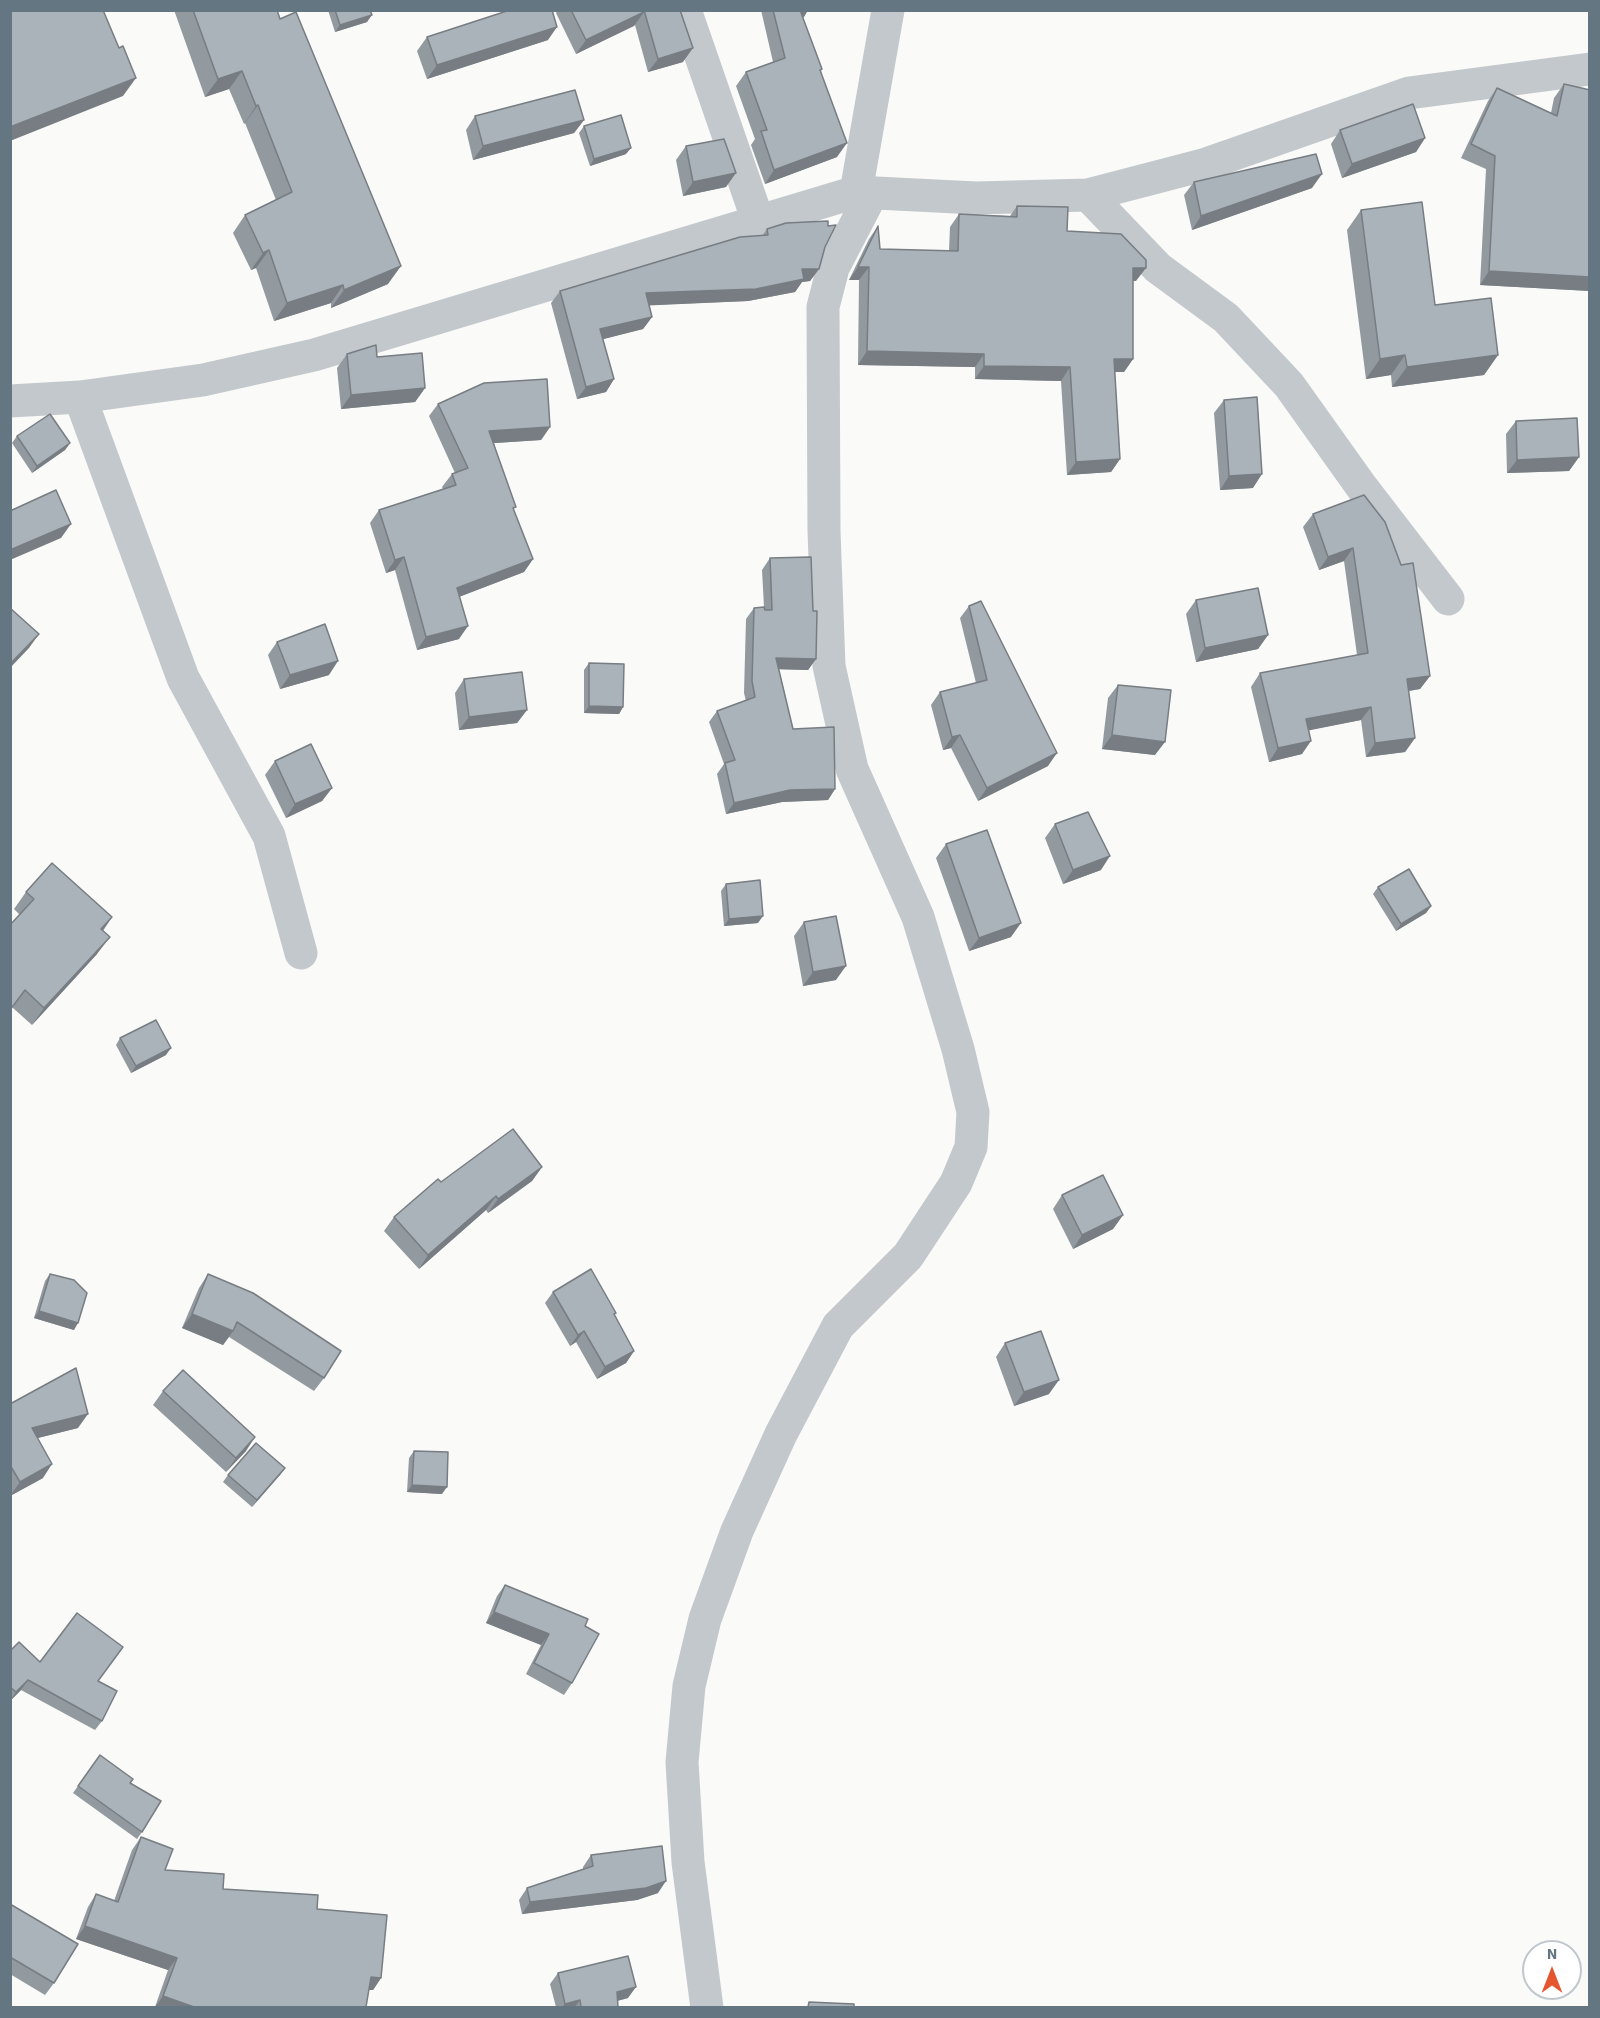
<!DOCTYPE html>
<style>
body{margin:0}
#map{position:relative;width:1600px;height:2018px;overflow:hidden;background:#fafaf8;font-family:"Source Sans 3",sans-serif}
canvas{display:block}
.frame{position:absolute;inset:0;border:12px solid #657683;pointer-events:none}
.north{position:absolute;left:1522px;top:1940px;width:60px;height:60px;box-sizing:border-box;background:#fff;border:2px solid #c1c8cd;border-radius:50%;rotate:0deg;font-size:16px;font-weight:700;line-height:24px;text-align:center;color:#657683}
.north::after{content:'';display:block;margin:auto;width:21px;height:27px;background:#e4572e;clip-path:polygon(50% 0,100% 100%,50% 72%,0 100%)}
</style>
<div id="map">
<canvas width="1600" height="2018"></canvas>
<div class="frame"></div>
<div class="north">N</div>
</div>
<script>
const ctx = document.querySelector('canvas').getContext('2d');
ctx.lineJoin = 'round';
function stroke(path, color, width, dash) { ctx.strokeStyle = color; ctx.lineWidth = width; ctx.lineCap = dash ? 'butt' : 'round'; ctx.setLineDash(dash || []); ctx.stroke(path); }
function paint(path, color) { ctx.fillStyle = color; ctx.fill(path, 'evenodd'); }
stroke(new Path2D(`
 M 685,10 L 758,221
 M 856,192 L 888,10
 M 1088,195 L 1158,268 L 1226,318 L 1289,385 L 1361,486 L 1448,599
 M 80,397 L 183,678 L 269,836 L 301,953
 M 10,401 L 80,397 L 203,380 L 314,355 L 856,192 L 976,198 L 1088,195 L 1203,165 L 1409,93 L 1590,69
 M 707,2008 L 688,1862 L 682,1762 L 689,1686 L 705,1619 L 737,1531 L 781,1434 L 838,1326 L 908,1256 L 956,1183 L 971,1147 L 973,1112 L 958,1049 L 918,917 L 852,769 L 829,666 L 824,531 L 823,307 L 833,268 L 872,193`), '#c3c8cc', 33);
paint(new Path2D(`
 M 174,10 L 277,10 L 388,284 L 331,308 L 331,303 L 274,321 L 256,268 L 251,270 L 233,233 L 245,215 L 276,200 L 245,123 L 244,124 L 229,89 L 205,97 Z
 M 328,10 L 370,10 L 367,22 L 335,32 Z
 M 558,10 L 680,10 L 683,62 L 648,72 L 635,25 L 576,54 L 556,13 Z
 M 761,10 L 808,10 L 803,18 L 822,69 L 821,71 L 837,157 L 765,184 L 751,145 L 755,139 L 736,86 L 746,72 L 773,62 Z
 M 427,37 L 548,40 L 427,79 L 417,51 Z
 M 1564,84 L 1590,90 L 1590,291 L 1480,285 L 1486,169 L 1461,158 L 1488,101 L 1497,88 L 1551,113 L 1554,98 Z
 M 475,116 L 584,120 L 574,133 L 473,160 L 466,130 Z
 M 584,126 L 626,154 L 590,166 L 579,133 Z
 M 1340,130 L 1425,138 L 1416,152 L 1342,178 L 1331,144 Z
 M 686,146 L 726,187 L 683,196 L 676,160 Z
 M 1194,182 L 1312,188 L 1192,230 L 1184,195 Z
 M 1017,206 L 1067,231 L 1136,281 L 1133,281 L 1133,359 L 1124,372 L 1115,372 L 1120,459 L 1111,472 L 1067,475 L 1061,381 L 975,379 L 975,367 L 858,365 L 859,280 L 849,280 L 869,239 L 878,226 L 880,249 L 949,251 L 950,227 L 959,214 L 1010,216 Z
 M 1361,210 L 1435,305 L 1498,355 L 1484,375 L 1392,387 L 1391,375 L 1366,379 L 1347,230 Z
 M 767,229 L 825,247 L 819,269 L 810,281 L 802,282 L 795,292 L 748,301 L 649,305 L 652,317 L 643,329 L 603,339 L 614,379 L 606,392 L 577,399 L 551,303 L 560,291 L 762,236 Z
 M 347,354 L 425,388 L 415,402 L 341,409 L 337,368 Z
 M 1224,400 L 1253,488 L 1220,490 L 1214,413 Z
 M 438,404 L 550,427 L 541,440 L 494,443 L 514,510 L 533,559 L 524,572 L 459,597 L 459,639 L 417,650 L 395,570 L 386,573 L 370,523 L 379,510 L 443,489 L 442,487 L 452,474 L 455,473 L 429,416 Z
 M 1516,421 L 1579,457 L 1569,471 L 1507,473 L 1506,434 Z
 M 17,436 L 70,443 L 65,450 L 32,473 L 12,443 Z
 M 1364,495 L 1430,676 L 1420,689 L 1408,691 L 1415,738 L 1405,752 L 1366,757 L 1361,720 L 1308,730 L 1302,754 L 1269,762 L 1251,687 L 1260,673 L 1357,655 L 1344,561 L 1319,570 L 1303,527 L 1313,514 Z
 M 770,558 L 813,611 L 816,659 L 808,670 L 779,669 L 793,729 L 835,789 L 828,800 L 782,802 L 726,814 L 717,774 L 724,764 L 709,722 L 717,711 L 746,701 L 744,693 L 746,619 L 754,608 L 764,607 L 762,570 Z
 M 1196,600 L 1268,635 L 1258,649 L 1196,662 L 1186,614 Z
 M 969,606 L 1048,766 L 978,801 L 951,748 L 943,750 L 931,705 L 940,692 L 976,683 L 960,618 Z
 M 277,642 L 329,675 L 280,689 L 268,655 Z
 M 589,663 L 623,707 L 619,714 L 584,713 L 584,670 Z
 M 464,679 L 527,710 L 517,723 L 459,730 L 455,693 Z
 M 1118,685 L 1155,755 L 1102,749 L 1108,698 Z
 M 275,761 L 332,788 L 322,801 L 286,818 L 265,775 Z
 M 1055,824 L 1101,870 L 1063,884 L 1045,838 Z
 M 946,844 L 1011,937 L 969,951 L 936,858 Z
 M 726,884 L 758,923 L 724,926 L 721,891 Z
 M 1378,887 L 1431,906 L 1426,913 L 1396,931 L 1373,894 Z
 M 26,892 L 112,917 L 103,931 L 97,954 L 32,1025 L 13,1008 L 20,915 L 14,909 Z
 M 804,922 L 836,980 L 803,986 L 794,936 Z
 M 120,1038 L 166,1055 L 131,1073 L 116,1045 Z
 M 542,1167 L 532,1181 L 488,1213 L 486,1210 L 419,1269 L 384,1231 L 394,1217 L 441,1182 Z
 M 1062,1195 L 1123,1215 L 1113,1229 L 1073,1249 L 1053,1209 Z
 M 50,1274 L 74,1330 L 34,1318 L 45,1281 Z
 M 208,1274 L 324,1378 L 314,1391 L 229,1337 L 223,1345 L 182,1328 L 199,1288 Z
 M 553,1292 L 614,1316 L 634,1351 L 626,1363 L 597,1379 L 576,1342 L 570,1346 L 545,1303 Z
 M 1005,1343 L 1049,1394 L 1014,1406 L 996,1357 Z
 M 163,1391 L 246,1451 L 226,1472 L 153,1405 Z
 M 10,1404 L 78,1428 L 37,1438 L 43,1478 L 10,1496 Z
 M 414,1451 L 442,1494 L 407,1492 L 409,1458 Z
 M 285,1468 L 252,1507 L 223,1482 L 228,1475 Z
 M 505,1585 L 585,1626 L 572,1683 L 564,1695 L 526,1674 L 541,1645 L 486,1623 L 497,1596 Z
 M 10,1651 L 98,1681 L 102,1721 L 95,1730 L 21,1690 L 10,1701 Z
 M 100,1755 L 142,1832 L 137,1839 L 73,1793 Z
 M 141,1837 L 165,1870 L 223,1889 L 317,1909 L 381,1978 L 373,1990 L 369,1990 L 366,2007 L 155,2007 L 168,1970 L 76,1939 L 88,1907 L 96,1894 L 114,1901 L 132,1850 Z
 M 591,1855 L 658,1893 L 637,1900 L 522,1914 L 519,1900 L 527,1888 L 583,1869 L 583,1867 Z
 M 10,1904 L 54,1983 L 45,1995 L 10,1974 Z
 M 558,1973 L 628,1998 L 617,2001 L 618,2007 L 556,2007 L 550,1984 Z`), '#929a9f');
paint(new Path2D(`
 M 796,10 L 808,10 L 804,17 L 789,21 Z
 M 644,12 L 634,26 L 576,54 L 586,40 Z
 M 372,15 L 367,22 L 335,32 L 340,25 Z
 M 557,27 L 548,40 L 427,79 L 437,65 Z
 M 693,48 L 683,62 L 648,72 L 658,59 Z
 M 242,71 L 229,89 L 205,97 L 218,79 Z
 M 136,78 L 123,96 L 10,141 L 10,127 Z
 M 258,105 L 245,123 L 244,124 L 256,106 Z
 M 584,120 L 574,133 L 473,160 L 483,146 Z
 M 1425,138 L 1416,152 L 1342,178 L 1352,164 Z
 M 847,143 L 837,157 L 765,184 L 774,170 Z
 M 631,148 L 626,154 L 590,166 L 594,159 Z
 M 736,173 L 726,187 L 683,196 L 693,182 Z
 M 1322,174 L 1312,188 L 1192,230 L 1201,216 Z
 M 269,250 L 256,268 L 251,270 L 263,253 Z
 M 401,266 L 388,284 L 331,308 L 344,290 Z
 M 858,267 L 869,267 L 859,280 L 849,280 Z
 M 1133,268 L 1146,268 L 1136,281 L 1124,281 Z
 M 802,269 L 819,269 L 810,281 L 802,282 L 795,292 L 748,301 L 637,306 L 646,293 Z
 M 1489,271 L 1590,277 L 1590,291 L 1480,285 Z
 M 343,285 L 331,303 L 274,321 L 287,303 Z
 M 652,317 L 643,329 L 592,342 L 600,329 Z
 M 867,351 L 984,354 L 975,367 L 858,365 Z
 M 1405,355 L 1391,375 L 1366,379 L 1380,359 Z
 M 1498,355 L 1484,375 L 1392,387 L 1407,367 Z
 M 1114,359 L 1133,359 L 1124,372 L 1105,372 Z
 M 984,366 L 1070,367 L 1061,381 L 975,379 Z
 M 614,379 L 606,392 L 577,399 L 586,387 Z
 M 425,388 L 415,402 L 341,409 L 351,395 Z
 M 550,427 L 541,440 L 480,444 L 489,431 Z
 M 70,443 L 65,450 L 32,473 L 37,466 Z
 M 1579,457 L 1569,471 L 1507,473 L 1517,460 Z
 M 1120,459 L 1111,472 L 1067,475 L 1076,462 Z
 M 1262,474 L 1253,488 L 1220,490 L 1229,476 Z
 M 71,524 L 61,538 L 10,560 L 10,550 Z
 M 1353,548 L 1344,561 L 1319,570 L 1328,557 Z
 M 404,557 L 395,570 L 386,573 L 395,560 Z
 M 533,559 L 524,572 L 448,601 L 457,588 Z
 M 468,626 L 459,639 L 417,650 L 426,637 Z
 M 39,634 L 29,648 L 10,668 L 10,664 Z
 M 1268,635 L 1258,649 L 1196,662 L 1205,648 Z
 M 776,658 L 816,659 L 808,670 L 768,669 Z
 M 338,661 L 329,675 L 280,689 L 290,675 Z
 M 1430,676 L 1420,689 L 1397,693 L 1407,679 Z
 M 589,706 L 623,707 L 619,714 L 584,713 Z
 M 1371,707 L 1361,720 L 1296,733 L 1306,719 Z
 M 527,710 L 517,723 L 459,730 L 469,717 Z
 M 960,735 L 951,748 L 943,750 L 952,737 Z
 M 1112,735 L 1165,742 L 1155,755 L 1102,749 Z
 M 1415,738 L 1405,752 L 1366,757 L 1375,743 Z
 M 1311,741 L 1302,754 L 1269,762 L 1278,748 Z
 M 1057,753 L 1048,766 L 978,801 L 987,788 Z
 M 332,788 L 322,801 L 286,818 L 295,804 Z
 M 835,789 L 828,800 L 782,802 L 726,814 L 734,803 L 790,790 Z
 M 1110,856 L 1101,870 L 1063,884 L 1073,870 Z
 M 1431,906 L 1426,913 L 1396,931 L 1401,924 Z
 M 763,916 L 758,923 L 724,926 L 729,919 Z
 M 112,917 L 100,934 L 101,929 Z
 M 1021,923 L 1011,937 L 969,951 L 979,938 Z
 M 110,937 L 97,954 L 32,1025 L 44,1008 Z
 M 846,966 L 836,980 L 803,986 L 813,972 Z
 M 171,1048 L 166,1055 L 131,1073 L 136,1066 Z
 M 542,1167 L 532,1181 L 488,1213 L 498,1199 Z
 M 496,1196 L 486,1210 L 419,1269 L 428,1255 Z
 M 1123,1215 L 1113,1229 L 1073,1249 L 1082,1235 Z
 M 39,1311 L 78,1323 L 74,1330 L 34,1318 Z
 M 192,1314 L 233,1331 L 223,1345 L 182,1328 Z
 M 584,1331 L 576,1342 L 570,1346 L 578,1335 Z
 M 634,1351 L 626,1363 L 597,1379 L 605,1367 Z
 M 1059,1380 L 1049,1394 L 1014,1406 L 1024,1392 Z
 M 88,1414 L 78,1428 L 22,1442 L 32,1428 Z
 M 255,1437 L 246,1451 L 226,1472 L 236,1458 Z
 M 52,1464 L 43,1478 L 10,1496 L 20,1482 Z
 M 285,1468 L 280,1475 L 252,1507 L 257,1500 Z
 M 412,1485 L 447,1487 L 442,1494 L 407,1492 Z
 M 494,1612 L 549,1634 L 541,1645 L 486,1623 Z
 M 28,1680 L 21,1690 L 10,1701 L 16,1692 Z
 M 666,1881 L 658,1893 L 637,1900 L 522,1914 L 530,1902 Z
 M 85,1926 L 177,1958 L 168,1970 L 76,1939 Z
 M 371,1977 L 381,1978 L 373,1990 L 363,1990 Z
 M 636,1987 L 628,1998 L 609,2003 L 617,1992 Z
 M 163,1996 L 194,2007 L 155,2007 Z
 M 580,2000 L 575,2007 L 562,2007 L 565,2004 Z`), '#777d82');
const building = new Path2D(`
 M 10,10 L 103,10 L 119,48 L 123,46 L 136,78 L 10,127 Z
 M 193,10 L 277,10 L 280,19 L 296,12 L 401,266 L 344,290 L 343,285 L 287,303 L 269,250 L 263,253 L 245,215 L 292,192 L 258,105 L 256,106 L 242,71 L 218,79 Z
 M 335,10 L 370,10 L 372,15 L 340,25 Z
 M 510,10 L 552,10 L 557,27 L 437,65 L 427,37 Z
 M 571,10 L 643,10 L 644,12 L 586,40 Z
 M 644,10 L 680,10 L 693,48 L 658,59 Z
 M 773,10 L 800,10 L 822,69 L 820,70 L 847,143 L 774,170 L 761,131 L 767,130 L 746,72 L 785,58 Z
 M 1564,84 L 1590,90 L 1590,277 L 1489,271 L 1495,156 L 1471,144 L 1497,88 L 1557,116 Z
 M 575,90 L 584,120 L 483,146 L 475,116 Z
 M 1413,104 L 1425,138 L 1352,164 L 1340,130 Z
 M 621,115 L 631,148 L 594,159 L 584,126 Z
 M 724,139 L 736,173 L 693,182 L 686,146 Z
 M 1316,154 L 1322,174 L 1201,216 L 1194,182 Z
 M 1422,202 L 1435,305 L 1491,298 L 1498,355 L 1407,367 L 1405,355 L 1380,359 L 1361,210 Z
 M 1017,206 L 1068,207 L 1067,231 L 1121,234 L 1146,260 L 1146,268 L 1133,268 L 1133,359 L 1114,359 L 1120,459 L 1076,462 L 1070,367 L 984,366 L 984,354 L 867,351 L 869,267 L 858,267 L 878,226 L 880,249 L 958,251 L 959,214 L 1017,217 Z
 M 828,221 L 828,226 L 836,225 L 825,247 L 819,269 L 802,269 L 804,279 L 756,289 L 646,293 L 652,317 L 600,329 L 614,379 L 586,387 L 560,291 L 740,237 L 768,235 L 767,229 L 786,223 Z
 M 376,345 L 377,357 L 422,353 L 425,388 L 351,395 L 347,354 Z
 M 547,379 L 550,427 L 489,431 L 516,507 L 513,508 L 533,559 L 457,588 L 468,626 L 426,637 L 404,557 L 395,560 L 379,510 L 456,485 L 452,474 L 468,468 L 438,404 L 484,383 Z
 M 1257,397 L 1262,474 L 1229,476 L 1224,400 Z
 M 50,414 L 70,443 L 37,466 L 17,436 Z
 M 1577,418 L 1579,457 L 1517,460 L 1516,421 Z
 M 56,490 L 71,524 L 10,550 L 10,511 Z
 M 1364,495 L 1385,522 L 1401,565 L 1413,563 L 1430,676 L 1407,679 L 1415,738 L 1375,743 L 1371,707 L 1306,719 L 1311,741 L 1278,748 L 1260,673 L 1368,653 L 1353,548 L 1328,557 L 1313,514 Z
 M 811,557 L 813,611 L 817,611 L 816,659 L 776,658 L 793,729 L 834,727 L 835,789 L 790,790 L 734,803 L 725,763 L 735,760 L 717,711 L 755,697 L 752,681 L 754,608 L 764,607 L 765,610 L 772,610 L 770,558 Z
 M 1258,588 L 1268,635 L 1205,648 L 1196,600 Z
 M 981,601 L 1057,753 L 987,788 L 960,735 L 952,737 L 940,692 L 987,680 L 969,606 Z
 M 10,608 L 39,634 L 10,664 Z
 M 325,624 L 338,661 L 290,675 L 277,642 Z
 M 589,663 L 624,664 L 623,707 L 589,706 Z
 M 522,672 L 527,710 L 469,717 L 464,679 Z
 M 1118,685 L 1171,690 L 1165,742 L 1112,735 Z
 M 311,744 L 332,788 L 295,804 L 275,761 Z
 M 1088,812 L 1110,856 L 1073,870 L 1055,824 Z
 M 987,830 L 1021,923 L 979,938 L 946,844 Z
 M 52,863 L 112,917 L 101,929 L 110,937 L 44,1008 L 25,990 L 10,1010 L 10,925 L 34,899 L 26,892 Z
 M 1409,869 L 1431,906 L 1401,924 L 1378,887 Z
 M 760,880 L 763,916 L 729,919 L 726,884 Z
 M 836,916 L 846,966 L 813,972 L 804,922 Z
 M 156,1020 L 171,1048 L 136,1066 L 120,1038 Z
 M 513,1129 L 542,1167 L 498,1199 L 496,1196 L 428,1255 L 394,1217 L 438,1179 L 441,1182 Z
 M 1103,1175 L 1123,1215 L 1082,1235 L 1062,1195 Z
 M 591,1269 L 616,1313 L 614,1314 L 634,1351 L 605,1367 L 584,1331 L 578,1335 L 553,1292 Z
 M 50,1274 L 74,1280 L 87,1293 L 78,1323 L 39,1311 Z
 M 208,1274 L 253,1293 L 341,1351 L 324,1378 L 237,1322 L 233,1331 L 192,1314 Z
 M 1041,1331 L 1059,1380 L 1024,1392 L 1005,1343 Z
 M 76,1368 L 88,1414 L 32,1428 L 52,1464 L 20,1482 L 10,1465 L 10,1404 Z
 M 183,1370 L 255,1437 L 236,1458 L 163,1391 Z
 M 256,1443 L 285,1468 L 257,1500 L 228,1475 Z
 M 414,1451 L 448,1452 L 447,1487 L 412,1485 Z
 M 505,1585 L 588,1619 L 585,1626 L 599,1634 L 572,1683 L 534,1663 L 549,1634 L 494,1612 Z
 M 77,1613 L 123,1647 L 98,1681 L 117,1691 L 102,1721 L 28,1680 L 16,1692 L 10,1687 L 10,1651 L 19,1642 L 40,1662 Z
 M 100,1755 L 133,1779 L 130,1783 L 161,1801 L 142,1832 L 78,1786 Z
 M 141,1837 L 173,1849 L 165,1870 L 224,1874 L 223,1889 L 318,1895 L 317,1909 L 387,1915 L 381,1978 L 371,1977 L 366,2007 L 194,2007 L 163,1996 L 177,1958 L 85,1926 L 96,1894 L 118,1902 Z
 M 662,1846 L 666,1881 L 646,1888 L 530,1902 L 527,1888 L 593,1866 L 591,1855 Z
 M 10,1904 L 78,1944 L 54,1983 L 10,1957 Z
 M 628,1956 L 636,1987 L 617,1992 L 618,2007 L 581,2007 L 580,2000 L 565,2004 L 558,1973 Z
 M 809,2002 L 854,2004 L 854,2007 L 808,2007 Z`);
paint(building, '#aab3b9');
stroke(building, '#777d82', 1.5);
</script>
